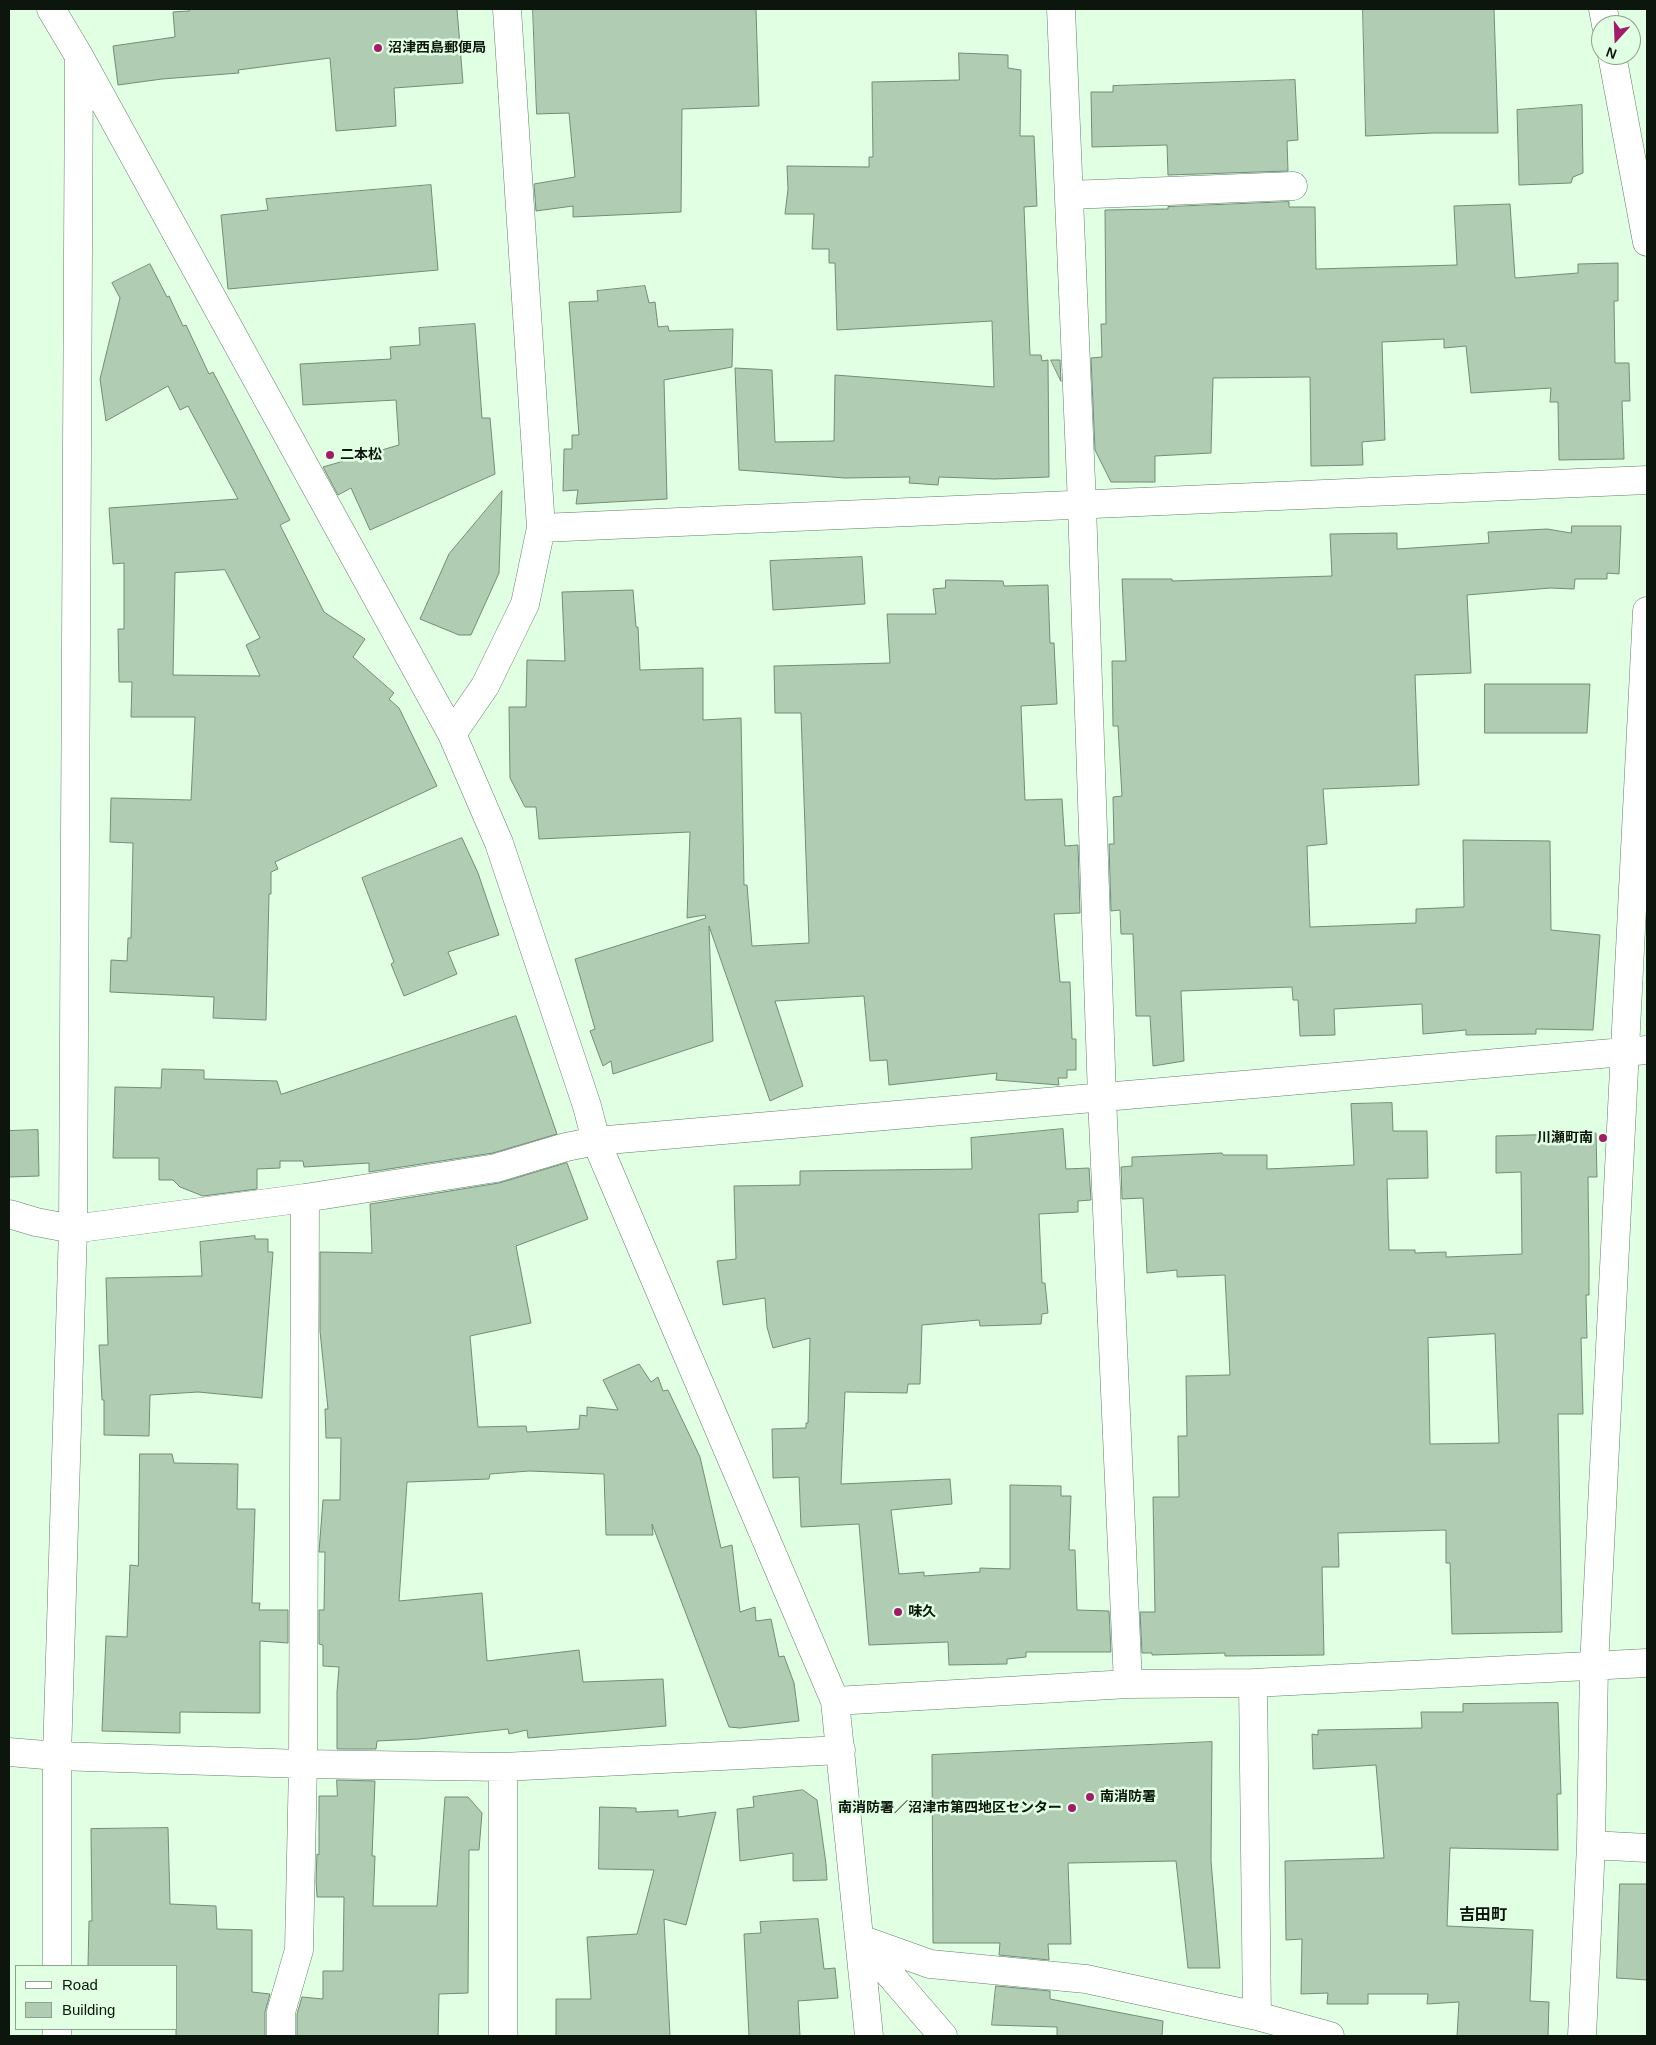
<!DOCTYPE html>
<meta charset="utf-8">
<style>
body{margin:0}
#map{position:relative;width:1656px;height:2045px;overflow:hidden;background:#e1ffe3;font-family:Arial,sans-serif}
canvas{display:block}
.frame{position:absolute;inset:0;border:10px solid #0c160d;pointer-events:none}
.legend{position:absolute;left:15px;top:1965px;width:162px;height:65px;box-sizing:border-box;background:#e1ffe3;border:1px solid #8ca28d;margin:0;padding:6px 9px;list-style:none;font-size:15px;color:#0c160d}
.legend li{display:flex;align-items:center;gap:10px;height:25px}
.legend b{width:25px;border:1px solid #8ca28d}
.north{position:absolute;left:1591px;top:15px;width:50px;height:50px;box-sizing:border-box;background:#e1ffe3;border:1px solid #8ca28d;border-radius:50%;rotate:200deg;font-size:14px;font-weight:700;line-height:20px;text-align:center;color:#0c160d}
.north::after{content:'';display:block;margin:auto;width:18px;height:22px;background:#a21c69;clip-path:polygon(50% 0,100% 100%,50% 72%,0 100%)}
</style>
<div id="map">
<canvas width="1656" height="2045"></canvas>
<div class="frame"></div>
<ul class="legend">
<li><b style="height:6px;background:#fff"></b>Road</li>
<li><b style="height:14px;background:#b0cdb3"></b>Building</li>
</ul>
<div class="north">N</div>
</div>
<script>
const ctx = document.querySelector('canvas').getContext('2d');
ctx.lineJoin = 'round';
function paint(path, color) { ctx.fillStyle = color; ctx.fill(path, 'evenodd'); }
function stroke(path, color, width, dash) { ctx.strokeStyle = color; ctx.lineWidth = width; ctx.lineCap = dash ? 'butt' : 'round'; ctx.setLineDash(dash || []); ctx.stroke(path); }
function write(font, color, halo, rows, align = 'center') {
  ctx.font = font + ' Arial,"Noto Sans JP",sans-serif'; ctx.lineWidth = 5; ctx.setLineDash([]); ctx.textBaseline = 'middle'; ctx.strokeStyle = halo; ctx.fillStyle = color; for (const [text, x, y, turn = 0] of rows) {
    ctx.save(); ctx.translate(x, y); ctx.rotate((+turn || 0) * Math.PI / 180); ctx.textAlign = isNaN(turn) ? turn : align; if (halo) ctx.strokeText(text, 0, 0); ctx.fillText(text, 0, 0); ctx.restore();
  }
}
const building = new Path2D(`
 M 189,9 L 457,9 L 463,83 L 394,88 L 396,126 L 336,131 L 330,58 L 238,70 L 239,73 L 162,79 L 118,85 L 113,46 L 175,37 L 173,12 L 189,11 Z
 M 533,9 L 756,9 L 759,106 L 682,109 L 681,212 L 573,217 L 573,206 L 536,211 L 534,184 L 575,177 L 569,113 L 537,114 Z
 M 1363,9 L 1494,9 L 1498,133 L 1433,133 L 1366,136 Z
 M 959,53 L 1008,55 L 1008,68 L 1021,70 L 1020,136 L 1034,136 L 1037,206 L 1024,207 L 1030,355 L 1041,355 L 1042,361 L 1048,360 L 1049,477 L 995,479 L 939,477 L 938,485 L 909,483 L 910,477 L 845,478 L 739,470 L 735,368 L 772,370 L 775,442 L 834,441 L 835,375 L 994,387 L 992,321 L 837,330 L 835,263 L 829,263 L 829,249 L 812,249 L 814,214 L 785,214 L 788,189 L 787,166 L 869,167 L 869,157 L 873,157 L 872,82 L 959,80 Z
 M 1295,80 L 1298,140 L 1287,141 L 1288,171 L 1168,175 L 1167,145 L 1092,147 L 1091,92 L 1113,92 L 1113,86 Z
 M 1582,105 L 1583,173 L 1573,177 L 1571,183 L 1519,185 L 1517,110 Z
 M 431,185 L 438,270 L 228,289 L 221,215 L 268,210 L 266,199 Z
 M 1289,202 L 1289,207 L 1315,207 L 1316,269 L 1457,265 L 1454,206 L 1510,204 L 1515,278 L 1578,273 L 1578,264 L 1618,263 L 1618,301 L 1614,301 L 1615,363 L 1629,363 L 1630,401 L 1622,401 L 1624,459 L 1559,460 L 1558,402 L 1550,402 L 1551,388 L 1471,393 L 1466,346 L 1444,348 L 1444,339 L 1382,342 L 1385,440 L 1362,442 L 1363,465 L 1311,466 L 1310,377 L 1213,378 L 1211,453 L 1155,456 L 1155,482 L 1111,482 L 1095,450 L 1091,358 L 1102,357 L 1101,324 L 1106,324 L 1105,210 L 1168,209 L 1168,207 Z
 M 150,264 L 167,297 L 169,296 L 183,326 L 186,325 L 209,374 L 213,372 L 290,520 L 280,525 L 324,612 L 365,639 L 353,657 L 394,693 L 389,699 L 399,708 L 437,786 L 275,862 L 278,869 L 271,872 L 271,894 L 269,894 L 266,1020 L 213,1018 L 214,997 L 110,992 L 111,960 L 127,961 L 128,938 L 131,938 L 133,843 L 110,842 L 111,798 L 191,800 L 195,717 L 131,717 L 132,682 L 119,682 L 118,629 L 124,629 L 124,563 L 113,564 L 109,508 L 238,499 L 188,406 L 180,410 L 168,386 L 106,421 L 100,379 L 120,298 L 112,283 ZM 225,570 L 260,638 L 246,645 L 260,676 L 173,675 L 175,573 Z
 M 645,286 L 649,303 L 655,302 L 658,327 L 668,326 L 669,331 L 733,329 L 732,367 L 664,380 L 667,499 L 576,504 L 578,490 L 563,491 L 564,449 L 572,449 L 572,435 L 579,435 L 569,302 L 598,301 L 597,291 Z
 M 475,324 L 482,418 L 490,418 L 495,474 L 370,530 L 351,488 L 338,495 L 323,467 L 399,445 L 396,400 L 303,405 L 300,364 L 391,359 L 390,347 L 420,345 L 419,328 Z
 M 1051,360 L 1060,360 L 1061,381 Z
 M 502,491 L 499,573 L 471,635 L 459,635 L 420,619 L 449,554 Z
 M 1572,526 L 1621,526 L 1619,574 L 1607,573 L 1607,579 L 1575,579 L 1574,589 L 1550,588 L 1467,595 L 1471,673 L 1415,675 L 1419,785 L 1323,789 L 1327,844 L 1307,846 L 1310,927 L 1416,923 L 1416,909 L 1464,907 L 1463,840 L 1550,841 L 1551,930 L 1600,935 L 1593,1030 L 1536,1029 L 1536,1034 L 1466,1035 L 1466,1030 L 1423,1034 L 1422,1004 L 1334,1009 L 1335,1035 L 1300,1036 L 1298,1000 L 1293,1000 L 1292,987 L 1181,991 L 1184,1061 L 1153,1066 L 1150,1016 L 1136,1016 L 1133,934 L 1121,934 L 1120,910 L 1111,911 L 1109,844 L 1114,844 L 1113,797 L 1122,796 L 1118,726 L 1113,726 L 1112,661 L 1126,661 L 1122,579 L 1172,579 L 1172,581 L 1332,576 L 1330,534 L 1397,533 L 1397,549 L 1489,543 L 1488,532 L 1547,529 L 1571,533 Z
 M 862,557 L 865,604 L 773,610 L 770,561 Z
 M 946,580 L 1003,581 L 1004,586 L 1048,585 L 1050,643 L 1054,643 L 1057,704 L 1021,706 L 1025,800 L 1062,799 L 1065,846 L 1078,845 L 1080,913 L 1054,914 L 1060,982 L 1070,982 L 1072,1039 L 1076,1039 L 1076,1070 L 1067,1070 L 1067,1078 L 1058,1078 L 1059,1085 L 996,1080 L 997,1073 L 889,1085 L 887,1060 L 870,1061 L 864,996 L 775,1001 L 803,1086 L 770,1101 L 709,926 L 713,1041 L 613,1074 L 611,1061 L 603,1066 L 590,1031 L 595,1029 L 575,959 L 706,918 L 705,915 L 687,918 L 690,832 L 539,839 L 536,807 L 525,807 L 510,778 L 509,707 L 526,707 L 527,660 L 565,661 L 562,592 L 633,590 L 636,627 L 638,627 L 640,670 L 703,668 L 703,720 L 741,718 L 744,885 L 747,885 L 752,946 L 809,943 L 801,713 L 775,713 L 774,666 L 890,663 L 887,614 L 936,614 L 933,589 L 945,588 Z
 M 1485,684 L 1590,684 L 1587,733 L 1485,733 Z
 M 462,838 L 478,873 L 499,935 L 448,952 L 457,974 L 404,996 L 391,964 L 394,962 L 362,878 Z
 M 516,1016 L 557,1134 L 493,1153 L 369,1172 L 369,1163 L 304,1167 L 303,1161 L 280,1161 L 280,1168 L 257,1169 L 257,1189 L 203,1196 L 180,1187 L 173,1180 L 159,1180 L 159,1158 L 113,1158 L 115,1087 L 161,1088 L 162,1069 L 204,1070 L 204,1079 L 277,1081 L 281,1094 Z
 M 1392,1103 L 1393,1131 L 1427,1131 L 1428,1178 L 1387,1179 L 1389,1250 L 1415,1250 L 1415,1253 L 1446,1252 L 1446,1257 L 1522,1254 L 1521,1172 L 1496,1173 L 1496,1136 L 1596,1133 L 1597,1177 L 1588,1177 L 1589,1258 L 1589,1295 L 1586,1295 L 1587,1338 L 1581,1338 L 1583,1414 L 1558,1414 L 1562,1632 L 1452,1634 L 1450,1563 L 1446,1563 L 1446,1530 L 1338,1533 L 1339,1567 L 1322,1567 L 1324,1655 L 1225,1656 L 1225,1653 L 1152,1655 L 1152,1653 L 1142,1653 L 1140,1612 L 1155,1612 L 1153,1497 L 1179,1497 L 1178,1436 L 1187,1436 L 1186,1376 L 1230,1375 L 1225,1275 L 1177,1277 L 1177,1270 L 1147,1273 L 1143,1198 L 1122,1199 L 1121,1167 L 1132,1166 L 1132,1157 L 1222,1153 L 1223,1155 L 1267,1155 L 1267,1169 L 1354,1165 L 1351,1104 ZM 1495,1334 L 1499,1443 L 1430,1444 L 1428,1338 Z
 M 1063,1129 L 1066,1169 L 1089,1168 L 1091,1200 L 1078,1201 L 1078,1212 L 1039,1214 L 1042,1283 L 1045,1283 L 1048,1313 L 1042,1314 L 1041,1324 L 980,1326 L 979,1320 L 922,1325 L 920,1384 L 908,1384 L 907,1393 L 845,1392 L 841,1484 L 950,1479 L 952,1504 L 891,1510 L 899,1574 L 924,1572 L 924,1576 L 980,1572 L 980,1568 L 1010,1569 L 1010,1485 L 1061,1486 L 1061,1496 L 1071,1496 L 1069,1550 L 1075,1550 L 1077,1610 L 1109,1611 L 1111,1652 L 1026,1652 L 1026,1657 L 1007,1659 L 1007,1664 L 949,1665 L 948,1642 L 869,1645 L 859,1524 L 801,1527 L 799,1477 L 773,1478 L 772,1429 L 806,1428 L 806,1423 L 808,1423 L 810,1338 L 773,1348 L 767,1327 L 765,1298 L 723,1305 L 717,1261 L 736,1259 L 734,1186 L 800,1185 L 800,1171 L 972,1169 L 971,1138 Z
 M 38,1130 L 39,1176 L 9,1177 L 9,1131 Z
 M 567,1163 L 588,1219 L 516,1246 L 531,1323 L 470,1336 L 478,1427 L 526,1426 L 527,1432 L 579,1429 L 580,1415 L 587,1416 L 587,1407 L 618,1410 L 603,1380 L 639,1364 L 651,1382 L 658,1377 L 663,1391 L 668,1390 L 700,1457 L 721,1548 L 732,1545 L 740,1612 L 755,1607 L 756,1621 L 771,1619 L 779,1657 L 784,1656 L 794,1683 L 799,1721 L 740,1728 L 729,1727 L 652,1524 L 653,1535 L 606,1535 L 604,1474 L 529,1471 L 490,1474 L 489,1479 L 407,1482 L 399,1601 L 482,1593 L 487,1661 L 579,1650 L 583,1682 L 663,1679 L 666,1726 L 528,1738 L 527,1730 L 509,1734 L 508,1729 L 419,1739 L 377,1741 L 376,1749 L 337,1749 L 337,1692 L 339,1667 L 323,1666 L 323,1645 L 319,1644 L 319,1610 L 324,1610 L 325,1552 L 319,1552 L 323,1500 L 340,1500 L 341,1438 L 326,1438 L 325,1409 L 328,1409 L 320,1331 L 320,1252 L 372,1253 L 370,1204 L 499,1183 Z
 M 255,1236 L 255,1239 L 268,1239 L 268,1252 L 273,1252 L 262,1398 L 198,1392 L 150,1395 L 149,1436 L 104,1435 L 104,1400 L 102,1400 L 99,1345 L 108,1345 L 106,1278 L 202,1276 L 200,1242 Z
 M 140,1454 L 172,1454 L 174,1463 L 238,1464 L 237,1509 L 255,1509 L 252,1603 L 260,1603 L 259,1610 L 288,1610 L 288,1643 L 260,1641 L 260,1713 L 180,1712 L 180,1733 L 102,1731 L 106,1636 L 127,1637 L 130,1565 L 138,1566 Z
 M 1558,1703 L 1561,1794 L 1557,1794 L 1558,1850 L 1450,1848 L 1447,1926 L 1533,1930 L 1530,2001 L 1549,2002 L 1548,2036 L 1457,2036 L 1459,2002 L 1427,2004 L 1428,1994 L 1368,1994 L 1368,2004 L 1327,2004 L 1328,1993 L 1301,1994 L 1302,1939 L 1286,1940 L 1285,1861 L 1384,1858 L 1376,1765 L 1313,1769 L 1312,1734 L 1318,1735 L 1318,1730 L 1422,1728 L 1421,1712 L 1463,1712 L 1463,1704 Z
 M 1212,1742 L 1211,1861 L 1220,1968 L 1188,1968 L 1176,1861 L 1068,1863 L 1071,1944 L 1048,1944 L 1049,1960 L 999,1955 L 1000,1943 L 933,1943 L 932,1755 Z
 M 337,1780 L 375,1781 L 372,1856 L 375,1856 L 373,1906 L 437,1906 L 445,1797 L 468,1797 L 482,1813 L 479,1850 L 469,1850 L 468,1993 L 439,1994 L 438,2036 L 297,2036 L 297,2014 L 302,1997 L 323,1999 L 323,1971 L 343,1971 L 344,1897 L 317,1897 L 316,1880 L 317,1854 L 319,1855 L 319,1796 L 337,1796 Z
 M 803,1790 L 817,1800 L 826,1864 L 827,1880 L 793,1881 L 793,1853 L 740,1861 L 737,1809 L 754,1807 L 753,1797 Z
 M 600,1807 L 636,1808 L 636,1812 L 678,1810 L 678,1817 L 716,1812 L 686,1925 L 664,1919 L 670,2036 L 556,2036 L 556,1999 L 591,1999 L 587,1937 L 637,1934 L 654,1870 L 599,1869 Z
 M 168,1828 L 170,1904 L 216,1906 L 217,1929 L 252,1930 L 252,1992 L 270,1994 L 265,2012 L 265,2036 L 176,2036 L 176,1966 L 88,1966 L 89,1921 L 92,1921 L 91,1829 Z
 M 1620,1884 L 1647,1884 L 1647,1980 L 1617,1978 Z
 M 818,1919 L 824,1969 L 835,1968 L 838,1998 L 798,2001 L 800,2036 L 749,2036 L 744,1934 L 761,1933 L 760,1922 Z
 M 996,1986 L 1050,1991 L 1050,1999 L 1163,2021 L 1162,2036 L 1057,2036 L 1057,2027 L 992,2025 Z`);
paint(building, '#b0cdb3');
stroke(building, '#728d75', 1);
const minor = new Path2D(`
 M 51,9 L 79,56 L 452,734 L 499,843 L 587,1106 L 596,1141 L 835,1701 L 869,2036
 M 1061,9 L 1082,505 L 1102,1097 L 1128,1684
 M 1603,9 L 1606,25
 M 1612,55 L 1647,242
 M 1069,195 L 1293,186
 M 541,528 L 1647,480
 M 452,734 L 485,686 L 525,604 L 541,528 L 507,9
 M 9,1214 L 36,1222 L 73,1229 L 305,1198 L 496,1168 L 566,1147 L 596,1141 L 1647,1050
 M 1253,1683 L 1257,2016
 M 835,1701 L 1128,1684 L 1253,1683 L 1647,1663
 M 9,1752 L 57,1756 L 303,1764 L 503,1767 L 841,1750
 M 1591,1845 L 1647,1848
 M 860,1939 L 930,1964 L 1086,1979 L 1257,2016 L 1330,2036
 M 861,1941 L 943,2036
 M 57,1966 L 57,1756 L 73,1229 L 79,57
 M 57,2036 L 57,2029
 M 281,2036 L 281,2012 L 299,1950 L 303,1764 L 305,1198
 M 503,2036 L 503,1767
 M 1582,2036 L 1591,1845 L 1594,1666 L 1647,611`);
stroke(minor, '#647f67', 29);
stroke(minor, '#fff', 28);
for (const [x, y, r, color] of [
 [378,48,5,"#a21c69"],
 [330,455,5,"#a21c69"],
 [1603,1138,5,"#a21c69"],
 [898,1612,5,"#a21c69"],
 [1090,1797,5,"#a21c69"],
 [1072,1808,5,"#a21c69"]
]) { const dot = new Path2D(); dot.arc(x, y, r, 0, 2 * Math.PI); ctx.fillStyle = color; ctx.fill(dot); stroke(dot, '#e1ffe3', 2); }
write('bold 14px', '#0c160d', '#e1ffe3', [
 ["沼津西島郵便局",388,48],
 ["二本松",340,455],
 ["川瀬町南",1593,1138,"right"],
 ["味久",908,1612],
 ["南消防署",1100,1797],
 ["南消防署／沼津市第四地区センター",1062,1808,"right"]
], 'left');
write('bold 16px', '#0c160d', '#e1ffe3', [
 ["吉田町",1483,1916]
]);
</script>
